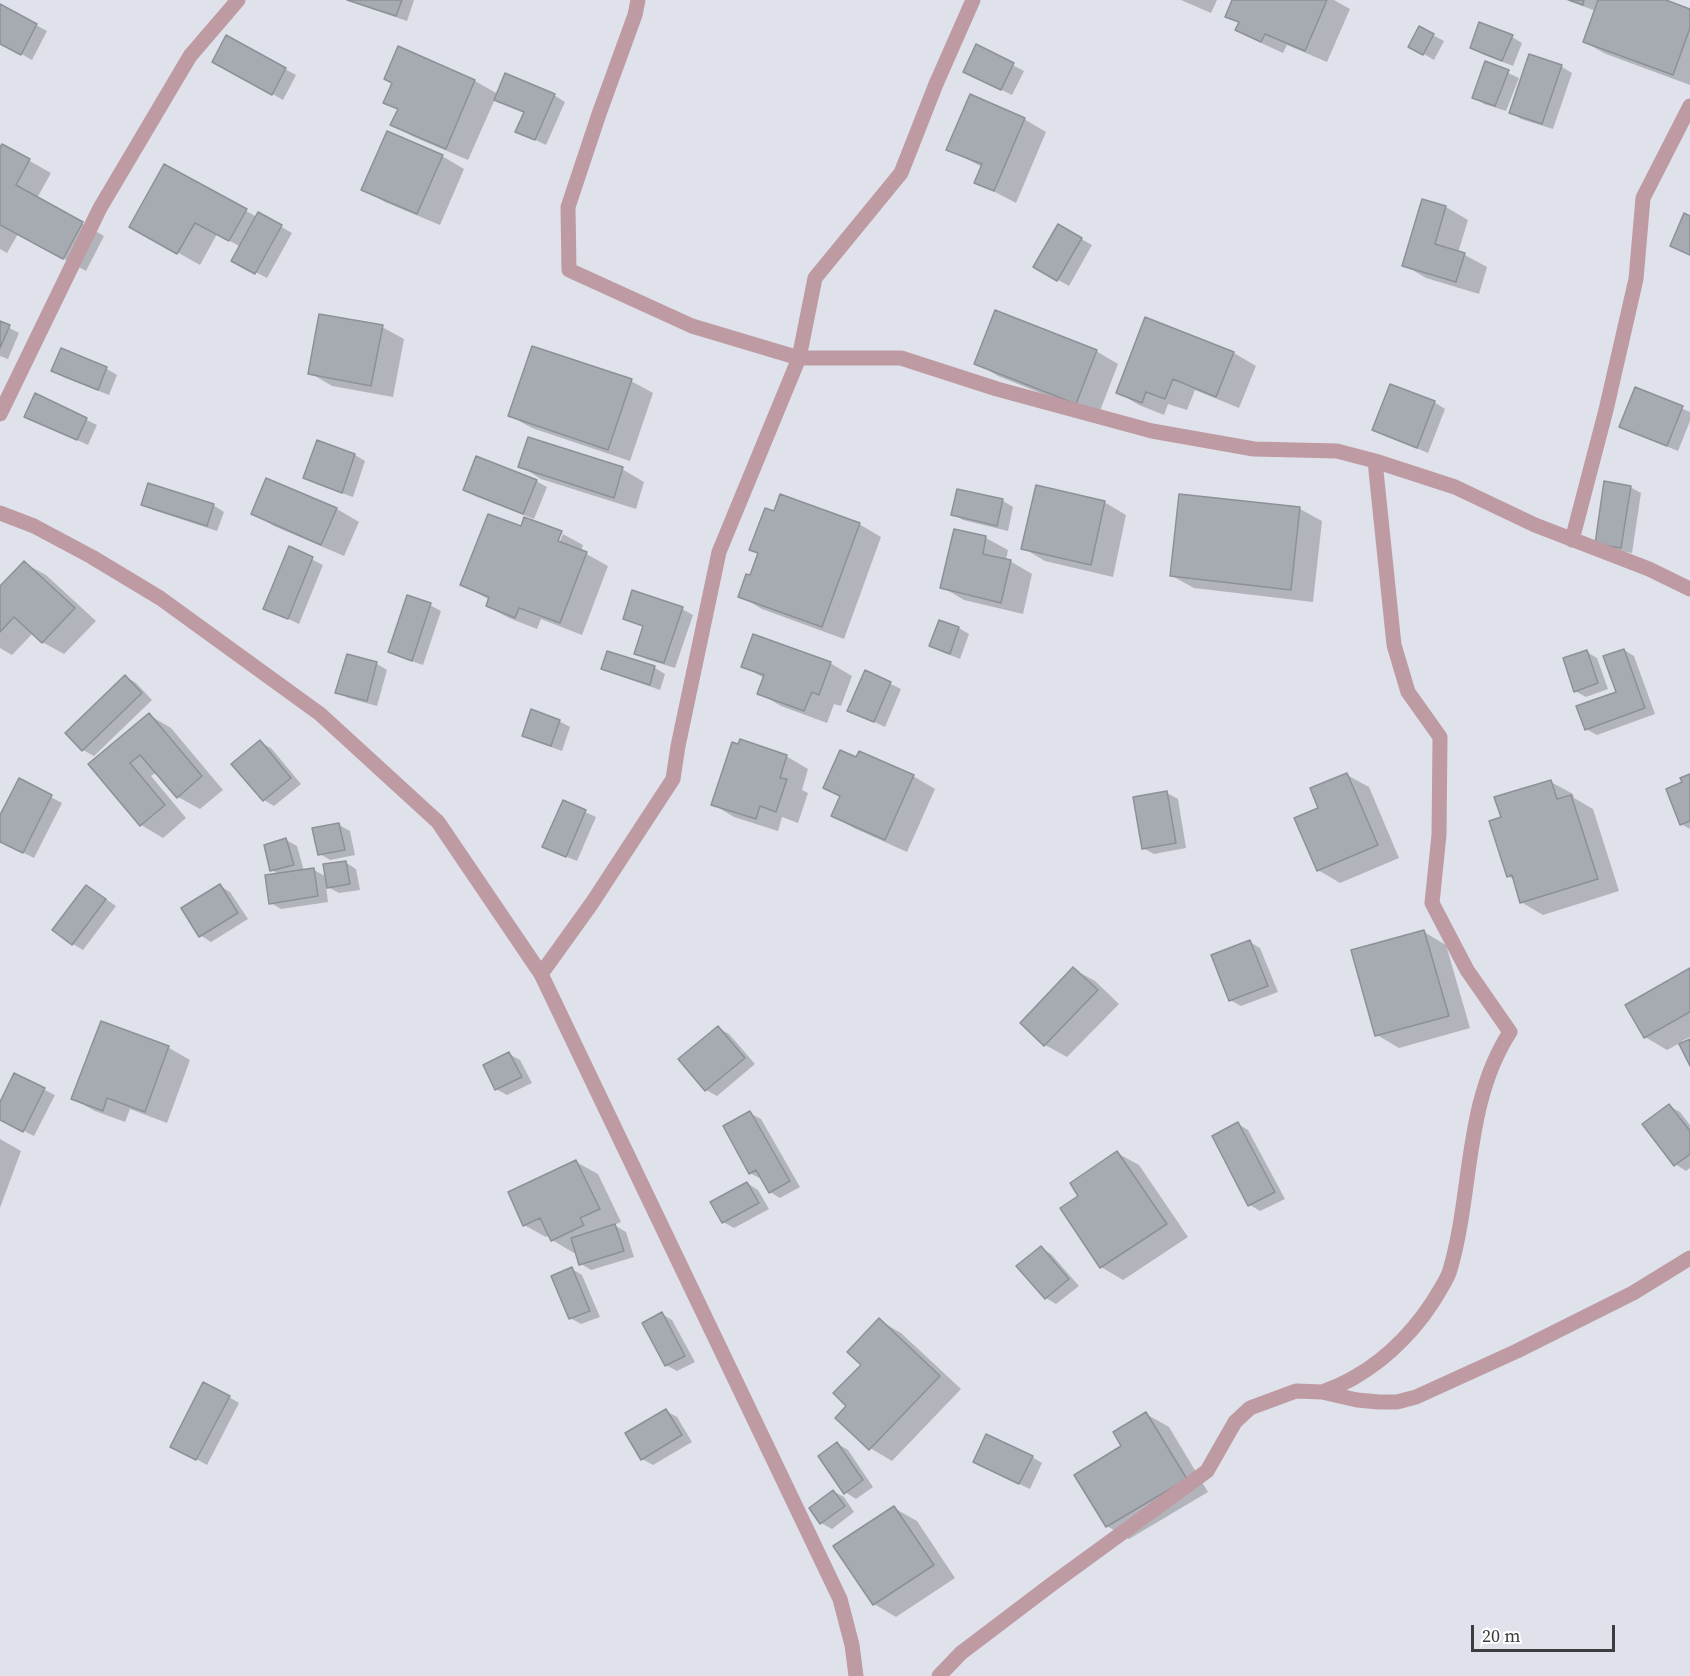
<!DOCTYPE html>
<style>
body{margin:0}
#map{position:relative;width:1690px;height:1676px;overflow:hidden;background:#dfe2ea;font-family:"Source Serif 4",serif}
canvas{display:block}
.scale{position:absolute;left:1471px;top:1625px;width:144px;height:27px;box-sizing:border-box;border:3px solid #3a3c3f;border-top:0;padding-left:8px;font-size:18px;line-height:21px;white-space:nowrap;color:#3a3c3f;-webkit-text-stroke:4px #fff;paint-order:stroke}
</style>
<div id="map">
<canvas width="1690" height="1676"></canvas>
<div class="scale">20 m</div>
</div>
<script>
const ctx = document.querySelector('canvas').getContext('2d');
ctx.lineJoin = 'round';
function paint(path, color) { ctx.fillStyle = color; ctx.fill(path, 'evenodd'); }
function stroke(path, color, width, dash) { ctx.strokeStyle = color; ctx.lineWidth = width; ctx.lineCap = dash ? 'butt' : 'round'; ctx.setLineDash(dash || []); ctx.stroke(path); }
paint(new Path2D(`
 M 349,0 L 414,0 L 407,21 L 357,4 Z
 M 1181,0 L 1217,0 L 1211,13 Z
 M 1233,0 L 1334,0 L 1350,9 L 1327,62 L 1287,45 L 1283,53 L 1259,42 L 1237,30 L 1240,23 L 1227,16 Z
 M 1566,0 L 1662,0 L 1690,10 L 1690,85 L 1606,54 L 1584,42 L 1596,11 Z
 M 0,5 L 47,31 L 32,60 L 0,42 Z
 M 1420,28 L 1444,41 L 1434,60 L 1410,46 Z
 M 226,37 L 296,75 L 283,100 L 214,61 Z
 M 1512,37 L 1522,43 L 1513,66 L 1482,54 L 1472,48 Z
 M 977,46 L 1024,71 L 1012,95 L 976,77 Z
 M 399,48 L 475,81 L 498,94 L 554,95 L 565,102 L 546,145 L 517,131 L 525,113 L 495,99 L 468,160 L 414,137 L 392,125 L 399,110 L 385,102 L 394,83 Z
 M 1530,56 L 1562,67 L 1572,73 L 1553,129 L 1521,119 L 1510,112 Z
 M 1486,63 L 1519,78 L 1506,111 L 1484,104 L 1474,97 Z
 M 1024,119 L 1046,132 L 1016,203 L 976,182 L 982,167 L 948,149 Z
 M 3,146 L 51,173 L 37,198 L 104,236 L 86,271 L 18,234 L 7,253 L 0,249 L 0,151 Z
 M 442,156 L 464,169 L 440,225 L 385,202 L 363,189 Z
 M 164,166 L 257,217 L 259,214 L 292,233 L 267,278 L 233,260 L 241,247 L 217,234 L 200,265 L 131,226 Z
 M 1446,207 L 1468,220 L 1458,253 L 1465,255 L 1487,267 L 1479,294 L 1426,278 L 1404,265 Z
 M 1058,226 L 1092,245 L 1069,286 L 1035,267 Z
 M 1146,319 L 1234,353 L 1256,366 L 1239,408 L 1195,390 L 1187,410 L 1168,404 L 1164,415 L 1139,405 L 1117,392 Z
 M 0,323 L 19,333 L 8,359 L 0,356 Z
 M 382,327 L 404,339 L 393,397 L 332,386 L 310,373 Z
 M 62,350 L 107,369 L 117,375 L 109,395 L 63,377 L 53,371 Z
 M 1096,351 L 1118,364 L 1098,416 L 998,376 L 976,363 Z
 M 631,381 L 653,393 L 630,461 L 532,428 L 510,416 Z
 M 1636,389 L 1690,412 L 1690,421 L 1678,451 L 1632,432 L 1621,426 Z
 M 35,395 L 97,425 L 88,445 L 37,422 Z
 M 1434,402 L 1445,409 L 1428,453 L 1385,435 L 1374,429 Z
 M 529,439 L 622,469 L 644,482 L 636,509 L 541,479 L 520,466 Z
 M 318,442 L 355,455 L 365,461 L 353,497 L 316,484 L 305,478 Z
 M 267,480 L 337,509 L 359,522 L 344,556 L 274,526 L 253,513 Z
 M 536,481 L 547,487 L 534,519 L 475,496 L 465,489 Z
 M 1630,487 L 1641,493 L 1632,553 L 1607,549 Z
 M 958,490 L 1003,501 L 1013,507 L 1008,531 L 963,520 L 953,514 Z
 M 1104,502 L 1126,515 L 1113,577 L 1045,561 L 1023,548 Z
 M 143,504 L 213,505 L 224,512 L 217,531 L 153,510 Z
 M 1300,509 L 1322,521 L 1313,602 L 1194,588 L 1172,576 Z
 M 859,524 L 881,537 L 844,639 L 762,609 L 740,596 L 751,577 Z
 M 522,528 L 561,533 L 583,545 L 581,551 L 608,566 L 582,635 L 541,619 L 537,629 L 509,618 L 487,606 L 490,600 L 462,585 ZM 559,534 L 563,534 L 557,548 L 554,547 Z
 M 955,531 L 986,538 L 1008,550 L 1006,560 L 1010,561 L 1032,574 L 1023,614 L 964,600 L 942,587 Z
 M 289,548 L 323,565 L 299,624 L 265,608 Z
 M 24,563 L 46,575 L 96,621 L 64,654 L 42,642 L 33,633 L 12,655 L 0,648 L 0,589 Z
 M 430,605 L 441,611 L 423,665 L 400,657 L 390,651 Z
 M 682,609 L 693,615 L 675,668 L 646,659 L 636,653 L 644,627 L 625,618 Z
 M 940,622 L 959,628 L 969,634 L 960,659 L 942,652 L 931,646 Z
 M 1624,650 L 1634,656 L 1655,714 L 1597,735 L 1586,729 L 1618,693 Z
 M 608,652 L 655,668 L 665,674 L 660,690 L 614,674 L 603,668 Z
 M 1587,652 L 1597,658 L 1608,689 L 1586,697 L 1575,691 Z
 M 348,656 L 377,664 L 387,670 L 377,706 L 348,698 L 337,692 Z
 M 830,663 L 852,676 L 841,706 L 834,704 L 827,723 L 781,706 L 759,693 L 764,678 L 743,666 Z
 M 866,672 L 901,689 L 885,727 L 849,710 Z
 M 126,677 L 136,683 L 152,700 L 94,756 L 83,750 L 67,734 Z
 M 149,715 L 171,728 L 223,790 L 200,809 L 178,797 L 157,772 L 151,776 L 186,818 L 163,838 L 141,825 L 90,765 Z
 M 559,721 L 570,727 L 562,751 L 534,741 L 524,735 Z
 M 260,742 L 271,748 L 301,784 L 274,806 L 264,800 Z
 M 786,756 L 808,769 L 802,790 L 808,793 L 798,823 L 782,817 L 778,831 L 734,817 L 712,804 Z
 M 857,759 L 913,776 L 935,789 L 907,852 L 854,828 L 832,816 L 841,797 L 825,788 Z
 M 1347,775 L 1369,787 L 1399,858 L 1340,883 L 1318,870 L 1320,809 Z
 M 1690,775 L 1690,829 L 1681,824 L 1684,783 Z
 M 19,780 L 62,803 L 34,858 L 0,841 L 0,818 Z
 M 1551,782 L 1573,794 L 1574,798 L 1593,809 L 1619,891 L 1543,915 L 1521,902 L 1515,880 L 1508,876 L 1503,818 Z
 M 1167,793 L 1178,799 L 1186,848 L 1154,854 L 1143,848 Z
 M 564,802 L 596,817 L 577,861 L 544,847 Z
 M 339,825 L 350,831 L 355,855 L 330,860 L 320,854 Z
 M 286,840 L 297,846 L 304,871 L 314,870 L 327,877 L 345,862 L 356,869 L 360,890 L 339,893 L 326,886 L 328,902 L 281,909 L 271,903 L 280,875 L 272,870 Z
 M 87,886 L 116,906 L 83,950 L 73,944 Z
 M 220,886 L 230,892 L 248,919 L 211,942 L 200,935 Z
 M 1424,932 L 1446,945 L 1470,1028 L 1399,1048 L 1377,1035 Z
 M 1250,942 L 1260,948 L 1278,992 L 1241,1006 L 1230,1000 Z
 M 1073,969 L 1095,981 L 1119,1004 L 1067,1057 L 1045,1045 Z
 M 1690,970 L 1690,1037 L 1682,1041 L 1683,1044 L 1690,1040 L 1690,1063 L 1680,1043 L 1667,1050 L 1645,1037 Z
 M 102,1023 L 169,1048 L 190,1060 L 167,1123 L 130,1109 L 125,1122 L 95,1111 L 73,1099 Z
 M 718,1028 L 729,1034 L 755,1064 L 717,1096 L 706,1090 Z
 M 509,1054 L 520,1060 L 532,1083 L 507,1095 L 496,1089 Z
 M 15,1075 L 55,1095 L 34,1136 L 0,1119 L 0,1105 Z
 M 1669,1106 L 1680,1112 L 1690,1125 L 1690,1168 L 1686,1171 L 1675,1164 Z
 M 750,1113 L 761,1119 L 800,1187 L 780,1198 L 770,1192 L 762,1178 L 761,1179 L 750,1173 Z
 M 1238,1124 L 1248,1130 L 1285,1199 L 1260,1211 L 1250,1205 L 1214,1136 Z
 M 0,1139 L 21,1151 L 0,1208 Z
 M 1117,1153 L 1139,1165 L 1188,1237 L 1123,1280 L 1101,1267 Z
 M 576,1162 L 598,1174 L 621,1222 L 614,1225 L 626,1232 L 634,1257 L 591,1270 L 581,1264 L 577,1251 L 574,1253 L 552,1240 L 550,1235 L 546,1237 L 524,1225 Z
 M 747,1183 L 758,1190 L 769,1209 L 734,1228 L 723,1222 Z
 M 1041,1248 L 1051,1254 L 1079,1286 L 1056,1304 L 1046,1298 Z
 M 572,1269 L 582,1275 L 600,1317 L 581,1324 L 570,1318 Z
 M 662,1314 L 672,1320 L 695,1362 L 677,1371 L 666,1365 Z
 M 879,1320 L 901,1333 L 961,1389 L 892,1461 L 870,1448 L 849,1406 Z
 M 229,1397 L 239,1403 L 207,1465 L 172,1446 Z
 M 666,1411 L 677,1417 L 692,1442 L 653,1465 L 642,1459 Z
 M 1146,1414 L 1169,1427 L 1208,1492 L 1129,1539 L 1107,1526 L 1076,1476 L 1124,1447 Z
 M 838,1444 L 848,1450 L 873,1487 L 856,1499 L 845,1492 Z
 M 1032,1457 L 1042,1463 L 1030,1489 L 985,1468 Z
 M 833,1491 L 844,1497 L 854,1512 L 832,1529 L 821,1523 Z
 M 894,1508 L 917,1521 L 955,1578 L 896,1617 L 874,1604 Z`), '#0003');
const building = new Path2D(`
 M 347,0 L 402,0 L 396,16 Z
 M 1232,0 L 1327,0 L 1305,51 L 1265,34 L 1261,42 L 1235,30 L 1239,22 L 1225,17 Z
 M 1569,0 L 1584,0 L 1583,5 Z
 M 1598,0 L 1666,0 L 1690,9 L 1690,28 L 1673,75 L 1583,42 Z
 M 0,4 L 37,24 L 21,55 L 0,44 Z
 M 1479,22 L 1513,35 L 1502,61 L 1470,48 Z
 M 1419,26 L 1434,34 L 1423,55 L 1408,47 Z
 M 226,35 L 286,68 L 272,95 L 212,62 Z
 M 976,44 L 1014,63 L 1001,90 L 963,72 Z
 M 398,46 L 475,80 L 446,149 L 390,125 L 398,109 L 383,103 L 392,83 L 384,79 Z
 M 1529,54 L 1562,65 L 1542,124 L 1509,113 Z
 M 1485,61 L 1509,70 L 1495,106 L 1472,98 Z
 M 505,73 L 555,94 L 535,140 L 515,132 L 524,112 L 494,100 Z
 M 970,94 L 1025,118 L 994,191 L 974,183 L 982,164 L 946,150 Z
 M 387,131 L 443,155 L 417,214 L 361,190 Z
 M 2,144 L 30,159 L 16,185 L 83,222 L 63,259 L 0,225 L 0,147 Z
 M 164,164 L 247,209 L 229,241 L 195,223 L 177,254 L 129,227 Z
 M 1422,199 L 1446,206 L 1435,244 L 1465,253 L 1456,282 L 1402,266 Z
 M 258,212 L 282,225 L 255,274 L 231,261 Z
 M 1684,213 L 1690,216 L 1690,255 L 1670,246 Z
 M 1058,224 L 1082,238 L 1057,281 L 1033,267 Z
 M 995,310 L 1097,350 L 1076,404 L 974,364 Z
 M 319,314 L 383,325 L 371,386 L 308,374 Z
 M 1145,317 L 1234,352 L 1216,397 L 1173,379 L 1165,399 L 1146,392 L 1142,403 L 1116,393 Z
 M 0,321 L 10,325 L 0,348 Z
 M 532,346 L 632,379 L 608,450 L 508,416 Z
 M 61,348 L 107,367 L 98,390 L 51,371 Z
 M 1390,384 L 1435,401 L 1417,448 L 1372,430 Z
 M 1635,387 L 1683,406 L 1667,446 L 1619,427 Z
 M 35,393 L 87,418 L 77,440 L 24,417 Z
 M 528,437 L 623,467 L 614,498 L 518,467 Z
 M 317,440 L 355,454 L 342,493 L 303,478 Z
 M 476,456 L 537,480 L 523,514 L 463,490 Z
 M 266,478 L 337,508 L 321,545 L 251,514 Z
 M 1604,481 L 1631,486 L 1621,548 L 1595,544 Z
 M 148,483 L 214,504 L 207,526 L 141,505 Z
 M 1036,485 L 1105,501 L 1091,565 L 1021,549 Z
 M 957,489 L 1003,499 L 997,526 L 951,515 Z
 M 780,494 L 860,523 L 822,627 L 738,597 L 746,574 L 750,575 L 758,553 L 749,550 L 765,508 L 774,511 Z
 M 1179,494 L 1300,507 L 1291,590 L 1170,576 Z
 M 488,514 L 521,526 L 524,517 L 562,531 L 558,541 L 587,552 L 560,623 L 519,608 L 515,618 L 486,606 L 489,597 L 460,585 Z
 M 954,529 L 986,536 L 983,554 L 1011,560 L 1001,603 L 940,588 Z
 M 289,546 L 313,557 L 288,619 L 263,609 Z
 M 24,561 L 75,608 L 42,643 L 14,617 L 0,632 L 0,586 Z
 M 632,590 L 683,607 L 664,663 L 634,654 L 643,626 L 623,619 Z
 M 407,595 L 431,603 L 412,661 L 388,652 Z
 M 939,620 L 959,627 L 950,654 L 929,646 Z
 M 753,634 L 831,662 L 819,695 L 812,692 L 804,711 L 757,694 L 764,675 L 741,667 Z
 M 1624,649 L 1645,708 L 1585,730 L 1576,706 L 1616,692 L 1603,656 Z
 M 1587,650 L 1598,683 L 1574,692 L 1563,658 Z
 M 607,651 L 655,666 L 650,685 L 601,669 Z
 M 347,654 L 377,662 L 367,701 L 335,693 Z
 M 865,670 L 891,682 L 874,722 L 847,711 Z
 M 125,675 L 142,693 L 82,751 L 65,733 Z
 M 531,709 L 560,720 L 551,746 L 522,736 Z
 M 149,713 L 202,776 L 177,798 L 140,755 L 130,763 L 165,805 L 140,826 L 88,764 Z
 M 740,739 L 787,755 L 780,778 L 787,779 L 776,812 L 760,806 L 756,819 L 711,805 L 732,742 L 738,744 Z
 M 260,740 L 291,778 L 263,801 L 231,764 Z
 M 840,750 L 856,757 L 859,751 L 914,775 L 885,840 L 831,816 L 840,796 L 823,788 Z
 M 1347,773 L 1378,845 L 1317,871 L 1294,818 L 1318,808 L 1310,788 Z
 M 1690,774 L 1690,821 L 1680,825 L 1666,789 L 1682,782 L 1680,778 Z
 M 19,778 L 52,795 L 23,853 L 0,842 L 0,815 Z
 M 1551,780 L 1557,799 L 1571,795 L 1598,879 L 1520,903 L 1512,875 L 1507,877 L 1489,821 L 1501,817 L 1494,797 Z
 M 1167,791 L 1176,843 L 1142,849 L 1133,797 Z
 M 563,800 L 586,810 L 566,857 L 542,847 Z
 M 339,823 L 345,850 L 318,855 L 312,828 Z
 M 286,838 L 294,865 L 270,871 L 264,845 Z
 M 346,861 L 350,884 L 327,888 L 323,864 Z
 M 314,868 L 318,896 L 269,904 L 265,875 Z
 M 220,884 L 238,913 L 199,937 L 181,908 Z
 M 86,885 L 106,899 L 72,945 L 52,930 Z
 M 1424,930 L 1449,1016 L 1375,1036 L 1351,950 Z
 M 1250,940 L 1268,986 L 1229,1001 L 1211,955 Z
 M 1073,967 L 1098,990 L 1044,1046 L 1020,1023 Z
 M 1690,968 L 1690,1012 L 1644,1038 L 1625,1005 Z
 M 101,1021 L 169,1046 L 145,1112 L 107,1098 L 103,1111 L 71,1099 Z
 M 718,1026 L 745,1058 L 705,1091 L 678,1059 Z
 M 1690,1039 L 1690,1066 L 1679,1044 Z
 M 509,1052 L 522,1077 L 495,1090 L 483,1065 Z
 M 14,1073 L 45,1088 L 23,1132 L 0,1120 L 0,1102 Z
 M 1669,1104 L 1690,1131 L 1690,1154 L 1674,1166 L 1642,1124 Z
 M 750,1111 L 790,1181 L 769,1193 L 756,1170 L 749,1174 L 723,1126 Z
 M 1238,1122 L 1275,1192 L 1248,1206 L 1212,1136 Z
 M 1117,1151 L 1167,1224 L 1100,1268 L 1060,1208 L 1078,1196 L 1070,1183 Z
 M 576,1160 L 600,1209 L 580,1218 L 584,1225 L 551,1241 L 540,1218 L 523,1226 L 508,1192 Z
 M 747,1182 L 759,1203 L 722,1223 L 710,1202 Z
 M 615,1224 L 624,1251 L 579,1265 L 571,1238 Z
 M 1041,1246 L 1069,1279 L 1045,1299 L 1016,1266 Z
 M 572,1267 L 590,1311 L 569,1319 L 551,1276 Z
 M 662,1312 L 685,1356 L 665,1366 L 642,1323 Z
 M 879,1318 L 940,1376 L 869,1450 L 835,1418 L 846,1406 L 833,1393 L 861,1365 L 847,1352 Z
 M 203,1382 L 230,1396 L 196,1460 L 170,1447 Z
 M 666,1409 L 682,1435 L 641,1460 L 625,1433 Z
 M 1146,1412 L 1187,1479 L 1106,1527 L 1074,1475 L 1121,1446 L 1113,1432 Z
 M 986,1434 L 1033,1456 L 1019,1484 L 973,1462 Z
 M 837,1442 L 863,1480 L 844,1494 L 818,1456 Z
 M 833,1490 L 845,1506 L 820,1524 L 809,1508 Z
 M 894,1506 L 934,1565 L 873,1605 L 833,1546 Z`);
paint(building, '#a6aab1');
stroke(building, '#8d9097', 1.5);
stroke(new Path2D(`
 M 973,0 L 936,84 L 901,173 L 815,278 L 799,358 L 901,358 L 997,389 L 1152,431 L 1254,449 L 1337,451 L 1375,461 L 1455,487 L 1535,525 L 1649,569 L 1690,589
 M 0,414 L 100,208 L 190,56 L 238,0
 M 0,513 L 34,526 L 92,557 L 160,598 L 320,714 L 438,822 L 541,974 L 840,1599 L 852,1645 L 856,1676
 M 1572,540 L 1606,410 L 1636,279 L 1643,198 L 1690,106
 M 541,974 L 592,903 L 673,779 L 678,746 L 719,552 L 799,358 L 692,326 L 569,270 L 568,207 L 599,114 L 635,15 L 638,0
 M 1322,1392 C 1333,1388 1345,1383 1355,1377 C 1390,1357 1420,1325 1440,1290 C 1444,1283 1448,1277 1450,1270 C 1473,1191 1464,1103 1510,1032 L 1467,970 L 1432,903 L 1439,835 L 1440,737 L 1408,692 L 1394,645 L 1375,461
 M 939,1676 L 961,1653 L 1052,1584 L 1207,1471 L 1235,1422 L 1250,1408 L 1296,1391 L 1322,1392 L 1357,1400 L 1379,1402 L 1397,1402 L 1416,1397 L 1517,1351 L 1633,1293 L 1690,1258`), '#be9aa3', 15);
</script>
